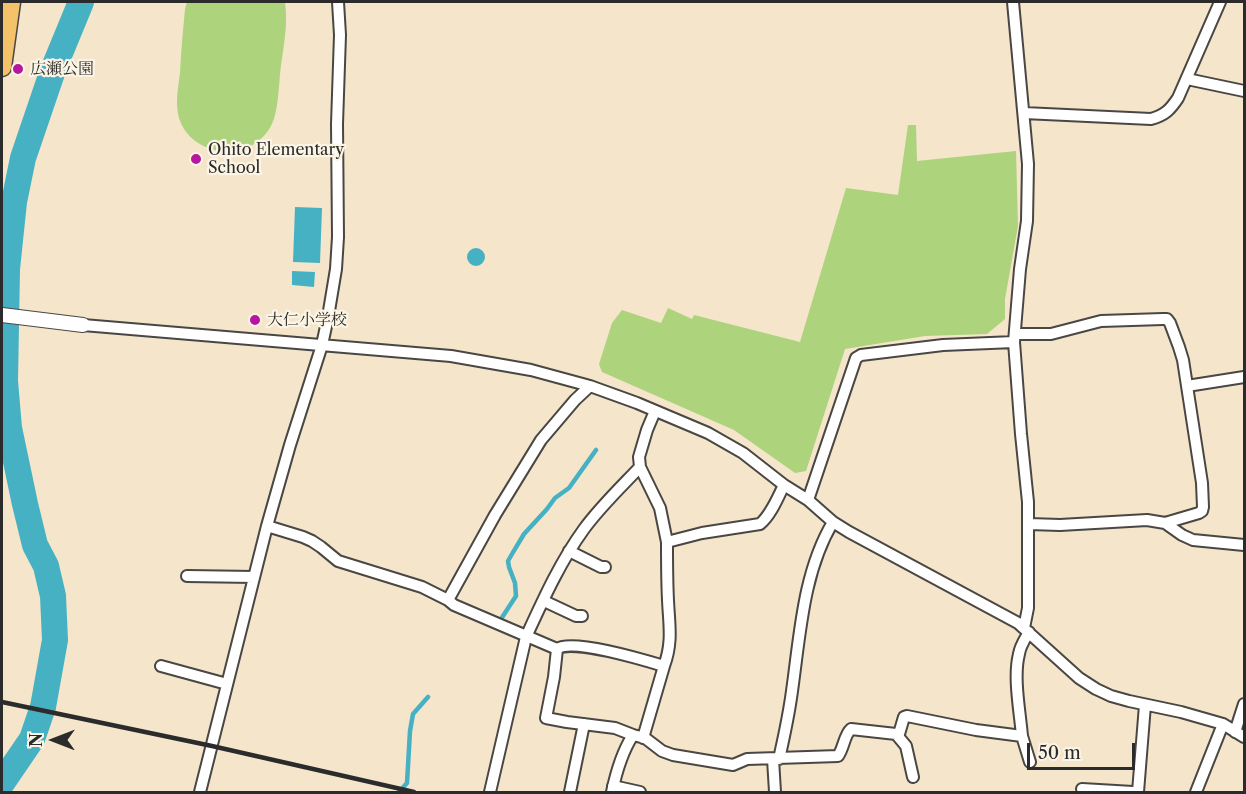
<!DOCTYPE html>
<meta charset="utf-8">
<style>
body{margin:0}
#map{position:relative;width:1246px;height:794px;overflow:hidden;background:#f5e5cb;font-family:"Libre Caslon Text",serif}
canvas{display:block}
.frame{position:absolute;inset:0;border:3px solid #2b2b2b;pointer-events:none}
.north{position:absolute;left:24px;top:710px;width:60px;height:60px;-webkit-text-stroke:4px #fcf5e5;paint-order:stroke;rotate:270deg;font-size:16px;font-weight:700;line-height:24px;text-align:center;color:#2b2b2b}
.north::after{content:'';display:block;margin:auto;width:21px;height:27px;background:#2b2b2b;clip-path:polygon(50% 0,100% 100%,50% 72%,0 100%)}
.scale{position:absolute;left:1027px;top:743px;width:108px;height:27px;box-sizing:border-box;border:3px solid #2b2b2b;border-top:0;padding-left:8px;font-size:18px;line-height:21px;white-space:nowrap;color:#2b2b2b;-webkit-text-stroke:4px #fcf5e5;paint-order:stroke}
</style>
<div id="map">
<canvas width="1246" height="794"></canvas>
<div class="frame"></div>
<div class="north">N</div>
<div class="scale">50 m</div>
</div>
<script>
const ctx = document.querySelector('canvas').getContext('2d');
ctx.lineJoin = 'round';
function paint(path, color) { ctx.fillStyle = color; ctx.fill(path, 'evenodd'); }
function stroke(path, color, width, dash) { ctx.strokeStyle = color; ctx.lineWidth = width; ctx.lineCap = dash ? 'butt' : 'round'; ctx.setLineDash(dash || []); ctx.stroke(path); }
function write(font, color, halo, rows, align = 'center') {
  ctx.font = font + ' "Libre Caslon Text","Noto Serif JP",serif'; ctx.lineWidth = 4.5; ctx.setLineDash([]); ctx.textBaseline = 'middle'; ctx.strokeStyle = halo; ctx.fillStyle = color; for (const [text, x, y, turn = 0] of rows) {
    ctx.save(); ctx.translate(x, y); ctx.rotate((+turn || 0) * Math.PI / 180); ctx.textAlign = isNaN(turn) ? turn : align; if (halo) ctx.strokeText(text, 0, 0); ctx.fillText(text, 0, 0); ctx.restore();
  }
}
paint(new Path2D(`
 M 187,2 L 285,2 C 288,23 284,44 281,65 C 279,81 279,99 275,115 C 268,144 237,158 211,149 C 196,144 184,134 179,118 C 175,104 178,88 180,73 C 181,52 183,30 185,9 Z
 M 908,125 L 916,125 L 917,161 L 1016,151 L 1018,226 L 1005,299 L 1005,319 L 987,334 L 925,336 L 845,349 L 806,471 L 795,473 L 734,430 L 602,372 L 599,364 L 612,323 L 622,310 L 661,323 L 668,308 L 692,319 L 694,315 L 800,342 L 846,188 L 898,195 Z`), '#add37c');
paint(new Path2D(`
 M 295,207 L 322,208 L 320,263 L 293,262 Z
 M467 257a9 9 0 1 1 18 0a9 9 0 1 1-18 0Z
 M 292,271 L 315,272 L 314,287 L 292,285 Z`), '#46b1c3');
stroke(new Path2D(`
 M 501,619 L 516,596 L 515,583 L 509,567 L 508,561 L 512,554 L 524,534 L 547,509 L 555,498 L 569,488 L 596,450
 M 399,792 L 407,783 L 410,731 L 413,714 L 428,697`), '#46b1c3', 4.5);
stroke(new Path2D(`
 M 2,783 L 32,739 L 43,707 L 55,640 L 53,596 L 46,566 L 35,545 L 25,504 L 9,428 L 5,381 L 7,269 L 14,202 L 23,158 L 53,70 L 81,2`), '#46b1c3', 26);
const minor = new Path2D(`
 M 1013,2 L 1028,164 L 1027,221 L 1020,269 L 1014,342 L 1021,434 L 1028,502 L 1028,608 L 1024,628
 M 1187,79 L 1244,91
 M 1024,113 L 1151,119 C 1165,115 1170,110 1178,98 L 1220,2
 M 83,325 L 451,356 L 531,370 L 590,386 L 637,403 L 708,433 L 743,453 L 784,485 L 808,500 L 833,522 L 849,532 L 1018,623 L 1079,678 L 1096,689 L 1111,696 L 1129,701 L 1181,712 L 1223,724 L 1244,737
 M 1015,334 L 1051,334 L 1101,321 L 1163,319 L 1167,319 L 1170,323 L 1179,347 L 1183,360 L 1202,483 L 1203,507 L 1202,511 L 1199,513 L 1165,523
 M 1187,386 L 1244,377
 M 655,411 L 647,430 L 639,457 L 640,467 L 660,508 L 667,542
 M 808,500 L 856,358 L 861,355 L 943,345 L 1014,342
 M 1029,524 L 1060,525 L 1147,520 L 1165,523 L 1182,535 L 1193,540 L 1244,545
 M 267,526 L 303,537 L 312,541 L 321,547 L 338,561 L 422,587 L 448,600 L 495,515 L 541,440 L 575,400 L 590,386
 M 569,551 L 601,567 L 605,567
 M 187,576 L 254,577
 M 448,600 L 454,605 L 557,649 C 571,638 644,660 664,666 C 673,642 669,624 668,600 C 667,581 667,562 667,542 L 702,533 L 760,524 C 771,515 778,497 784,485
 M 544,601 L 576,616 L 582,616
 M 557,649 L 554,677 L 546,718 L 567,722 L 615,728 L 633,735 L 645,738 L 662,751 L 673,755 L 733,765 L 747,759 L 838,756 C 844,748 844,735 851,729 L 896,734 L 899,734 L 904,717 L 907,716 L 976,730 L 1022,736 C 1020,712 1013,677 1019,654 C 1020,646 1025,639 1029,632
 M 161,666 L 227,684
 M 1235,732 L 1244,704
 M 896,734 L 906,746 L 913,777
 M 1022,736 L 1030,762
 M 643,738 L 664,666
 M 773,759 L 775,792
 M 779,759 C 784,737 789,714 792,691 C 800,635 803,572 833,522
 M 613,786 L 640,792
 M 1082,789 L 1133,792
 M 200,792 L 267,526 L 290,445 L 322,345 L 328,317 L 336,269 L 338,237 L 337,124 L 340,35 L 338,2
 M 490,792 L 526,637 C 543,600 560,562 584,529 C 600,507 621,487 640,467
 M 570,792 L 584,724
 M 612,792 C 616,773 622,752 633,735
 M 1138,792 L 1145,705
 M 1196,792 L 1223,724`);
const tertiary = new Path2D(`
 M 2,315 L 83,325`);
const primary = new Path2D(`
 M 2,67 L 11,2`);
stroke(minor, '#494743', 14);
stroke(tertiary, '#494743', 16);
stroke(primary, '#494743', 21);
stroke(minor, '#fff', 10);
stroke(tertiary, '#fff', 14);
stroke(primary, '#f4c26a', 18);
stroke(new Path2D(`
 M 2,702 L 212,746 L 414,792`), '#2b2b2b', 4.5);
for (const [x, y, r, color] of [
 [18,69,6,"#b5179e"],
 [196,159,6,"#b5179e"],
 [255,320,6,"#b5179e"]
]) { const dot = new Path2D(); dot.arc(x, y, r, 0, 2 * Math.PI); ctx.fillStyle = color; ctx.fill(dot); stroke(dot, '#fcf5e5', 2); }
write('16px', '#2b2b2b', '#fcf5e5', [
 ["広瀬公園",30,69],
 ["Ohito Elementary",208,150],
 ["School",208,168],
 ["大仁小学校",267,320]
], 'left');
</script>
